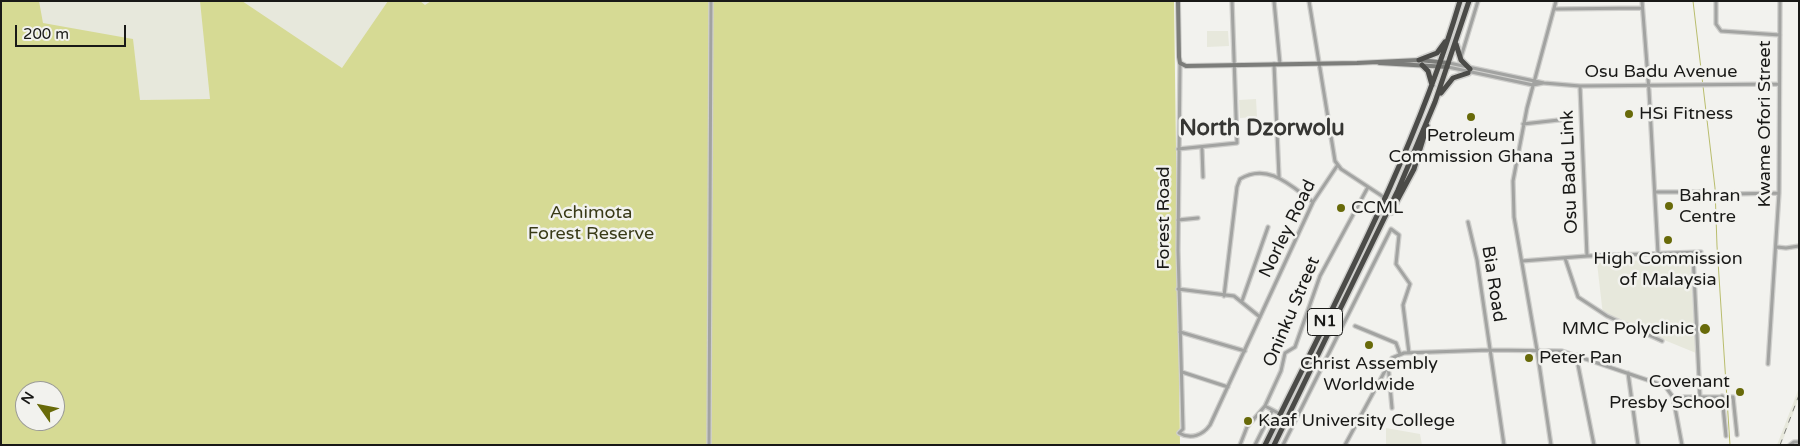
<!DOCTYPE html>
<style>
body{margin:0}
#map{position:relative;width:1800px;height:446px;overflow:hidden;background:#f2f2ee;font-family:"Varela Round",sans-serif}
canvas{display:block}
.frame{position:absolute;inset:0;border:2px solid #191917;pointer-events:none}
.north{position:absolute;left:15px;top:381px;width:50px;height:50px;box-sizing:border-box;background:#f2f2ee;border:1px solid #9b9b98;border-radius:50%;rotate:303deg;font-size:14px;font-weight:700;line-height:20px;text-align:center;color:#191917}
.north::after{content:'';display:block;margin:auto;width:18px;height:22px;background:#686a09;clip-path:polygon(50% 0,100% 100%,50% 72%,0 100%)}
.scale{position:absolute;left:15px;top:25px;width:111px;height:22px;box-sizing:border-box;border:2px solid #191917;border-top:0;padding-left:6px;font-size:15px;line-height:18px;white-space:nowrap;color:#191917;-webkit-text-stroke:4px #f2f2ee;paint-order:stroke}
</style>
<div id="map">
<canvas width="1800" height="446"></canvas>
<div class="frame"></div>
<div class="north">N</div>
<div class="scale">200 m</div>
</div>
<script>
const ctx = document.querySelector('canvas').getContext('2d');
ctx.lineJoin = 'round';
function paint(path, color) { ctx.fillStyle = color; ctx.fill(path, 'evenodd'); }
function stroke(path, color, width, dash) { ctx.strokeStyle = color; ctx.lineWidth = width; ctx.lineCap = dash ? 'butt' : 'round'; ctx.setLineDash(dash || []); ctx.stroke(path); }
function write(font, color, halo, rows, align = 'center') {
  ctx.font = font + ' "Varela Round",sans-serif'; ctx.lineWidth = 5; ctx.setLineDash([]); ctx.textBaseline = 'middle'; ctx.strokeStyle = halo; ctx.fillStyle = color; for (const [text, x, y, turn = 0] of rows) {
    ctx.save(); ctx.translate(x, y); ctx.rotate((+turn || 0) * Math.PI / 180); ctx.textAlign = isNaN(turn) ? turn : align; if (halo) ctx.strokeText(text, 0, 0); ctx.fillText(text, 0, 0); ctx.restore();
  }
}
paint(new Path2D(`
 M 1,1 L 561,1 L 560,97 L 1,101 Z
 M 1207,31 L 1228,31 L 1229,46 L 1207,47 Z
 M 1256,99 L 1257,117 L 1240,118 L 1239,100 Z
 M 1690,257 L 1696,353 L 1603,315 L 1597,263 Z
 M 1799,388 L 1799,397 L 1794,411 L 1781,445 L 1777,445 Z
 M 1386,428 L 1420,434 L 1422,445 L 1386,445 Z`), '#e7e8dc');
paint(new Path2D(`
 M 1,1 L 39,1 L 43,23 L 133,39 L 140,100 L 210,99 L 200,1 L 242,1 L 342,68 L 388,1 L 420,1 L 425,5 L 431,1 L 1174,1 L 1180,445 L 1,445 ZM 25,391 L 55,391 L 55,421 L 25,421 Z`), '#d6da94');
stroke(new Path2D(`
 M 1693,1 L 1715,188 L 1717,246 L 1730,445`), '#b9bd6d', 1);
const street = new Path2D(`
 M 1274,1 L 1280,64
 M 1309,1 L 1335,161 L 1341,169 L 1385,198
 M 1642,1 L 1649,91 L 1658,253
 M 1716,1 L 1716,24 L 1721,31 L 1780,35
 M 1554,9 L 1642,8
 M 1461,57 L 1478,1
 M 1180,63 L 1178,250 L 1183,429 L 1179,433 C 1191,440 1203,435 1210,425 L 1313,202 L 1337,166
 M 1449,63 L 1544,83 L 1580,86 L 1779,84
 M 1274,64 L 1279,177
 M 1448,67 L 1533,85 L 1543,83
 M 1580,86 L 1587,256
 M 1523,124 L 1568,119
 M 1178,149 L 1237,143 L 1232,1
 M 1202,149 L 1203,177
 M 1656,192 L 1702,192
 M 1732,194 L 1779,193
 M 1178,220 L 1198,218
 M 1468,222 L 1477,260 L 1504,445
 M 1777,247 L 1786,248 L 1799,246
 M 1693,254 L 1700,398
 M 1565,258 L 1578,297 L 1607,316 L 1662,341
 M 1522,261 L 1587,256 L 1701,252
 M 1178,289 L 1234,296 L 1260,317
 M 1224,296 L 1237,187 L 1240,179 C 1268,162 1291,186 1313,202
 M 1242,301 L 1268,227
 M 1355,326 L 1396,343 L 1400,354
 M 1180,332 L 1245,351
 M 1576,355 L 1594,445
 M 1388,364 L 1392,408
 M 1768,364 L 1779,193 L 1780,1
 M 1182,372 L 1228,387
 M 1628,373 L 1638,445
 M 1722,396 L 1726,436
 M 1673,397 L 1733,397 L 1737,435
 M 1265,406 L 1280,414
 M 709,445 L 711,1
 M 1240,445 L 1247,427 L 1265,406 L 1281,371 L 1285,353 L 1295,347 L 1320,276 L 1368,187
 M 1255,445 L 1272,411
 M 1283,445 L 1391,229 L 1399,235 L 1396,264 L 1410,284 L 1403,305 L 1409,353
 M 1345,445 L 1392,358 L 1404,353 L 1489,350 L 1562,351 L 1665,386 L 1673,397 L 1682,445
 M 1551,445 L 1537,350 L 1514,217 L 1513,181 L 1527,108 L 1556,1
 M 1790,445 L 1794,442 L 1799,442`);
const secondary = new Path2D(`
 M 1178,1 L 1179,57 L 1180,63 L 1186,66 L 1357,63 L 1419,60 L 1449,63
 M 1379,63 L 1448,67`);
const highway = new Path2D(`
 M 1456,44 L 1461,60 L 1470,69
 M 1419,60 L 1437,53 L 1445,42
 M 1422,65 L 1428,71 L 1432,85
 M 1441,93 L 1453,78 L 1468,73
 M 1391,212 L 1414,169 L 1427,126
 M 1265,445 C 1336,300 1414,156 1460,1
 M 1274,445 L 1398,190 L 1435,102 L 1469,1`);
stroke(street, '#cfcfcc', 5.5);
stroke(secondary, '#cfcfcc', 6);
stroke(highway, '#cfcfcc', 8);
stroke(street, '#a2a3a1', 3);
stroke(secondary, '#7c7d7a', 4);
stroke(highway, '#4b4b48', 5);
stroke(new Path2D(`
 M 1780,445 L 1799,395`), '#80807d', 1, [6, 6]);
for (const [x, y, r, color] of [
 [1629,114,5,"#686a09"],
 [1471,117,5,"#686a09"],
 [1669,206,5,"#686a09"],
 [1341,208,5,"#686a09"],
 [1668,240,5,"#686a09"],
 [1705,329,6,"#686a09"],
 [1369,345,5,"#686a09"],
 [1529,358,5,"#686a09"],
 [1740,392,5,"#686a09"],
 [1248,421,5,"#686a09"]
]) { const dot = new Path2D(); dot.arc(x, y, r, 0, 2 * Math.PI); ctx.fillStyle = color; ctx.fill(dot); stroke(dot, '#f2f2ee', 2); }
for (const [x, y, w] of [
 [1325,322,35]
]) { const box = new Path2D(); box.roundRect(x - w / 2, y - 13.5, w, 27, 4); ctx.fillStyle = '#f2f2ee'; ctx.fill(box); stroke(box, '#191917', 1); }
write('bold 16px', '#191917', null, [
 ["N1",1325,322]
]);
write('18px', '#191917', '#f2f2ee', [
 ["Osu Badu Avenue",1661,72],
 ["Kwame Ofori Street",1765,124,-90],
 ["Osu Badu Link",1570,172,-92],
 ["Forest Road",1164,218,-90],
 ["Norley Road",1288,229,-64],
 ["Bia Road",1493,284,81],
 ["Oninku Street",1292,312,-67]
]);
write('18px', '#191917', '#f2f2ee', [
 ["HSi Fitness",1639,114],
 ["Petroleum",1471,136,"center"],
 ["Commission Ghana",1471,157,"center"],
 ["Bahran",1679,196],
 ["Centre",1679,217],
 ["CCML",1351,208],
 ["High Commission",1668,259,"center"],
 ["of Malaysia",1668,280,"center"],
 ["MMC Polyclinic",1694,329,"right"],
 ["Peter Pan",1539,358],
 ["Christ Assembly",1369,364,"center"],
 ["Worldwide",1369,385,"center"],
 ["Covenant",1730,382,"right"],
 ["Presby School",1730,403,"right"],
 ["Kaaf University College",1258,421]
], 'left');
write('18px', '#393a17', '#f2f2ee', [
 ["Achimota",591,213],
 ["Forest Reserve",591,234]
]);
write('bold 22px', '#363633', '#f2f2ee', [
 ["North Dzorwolu",1262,129]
]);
</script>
